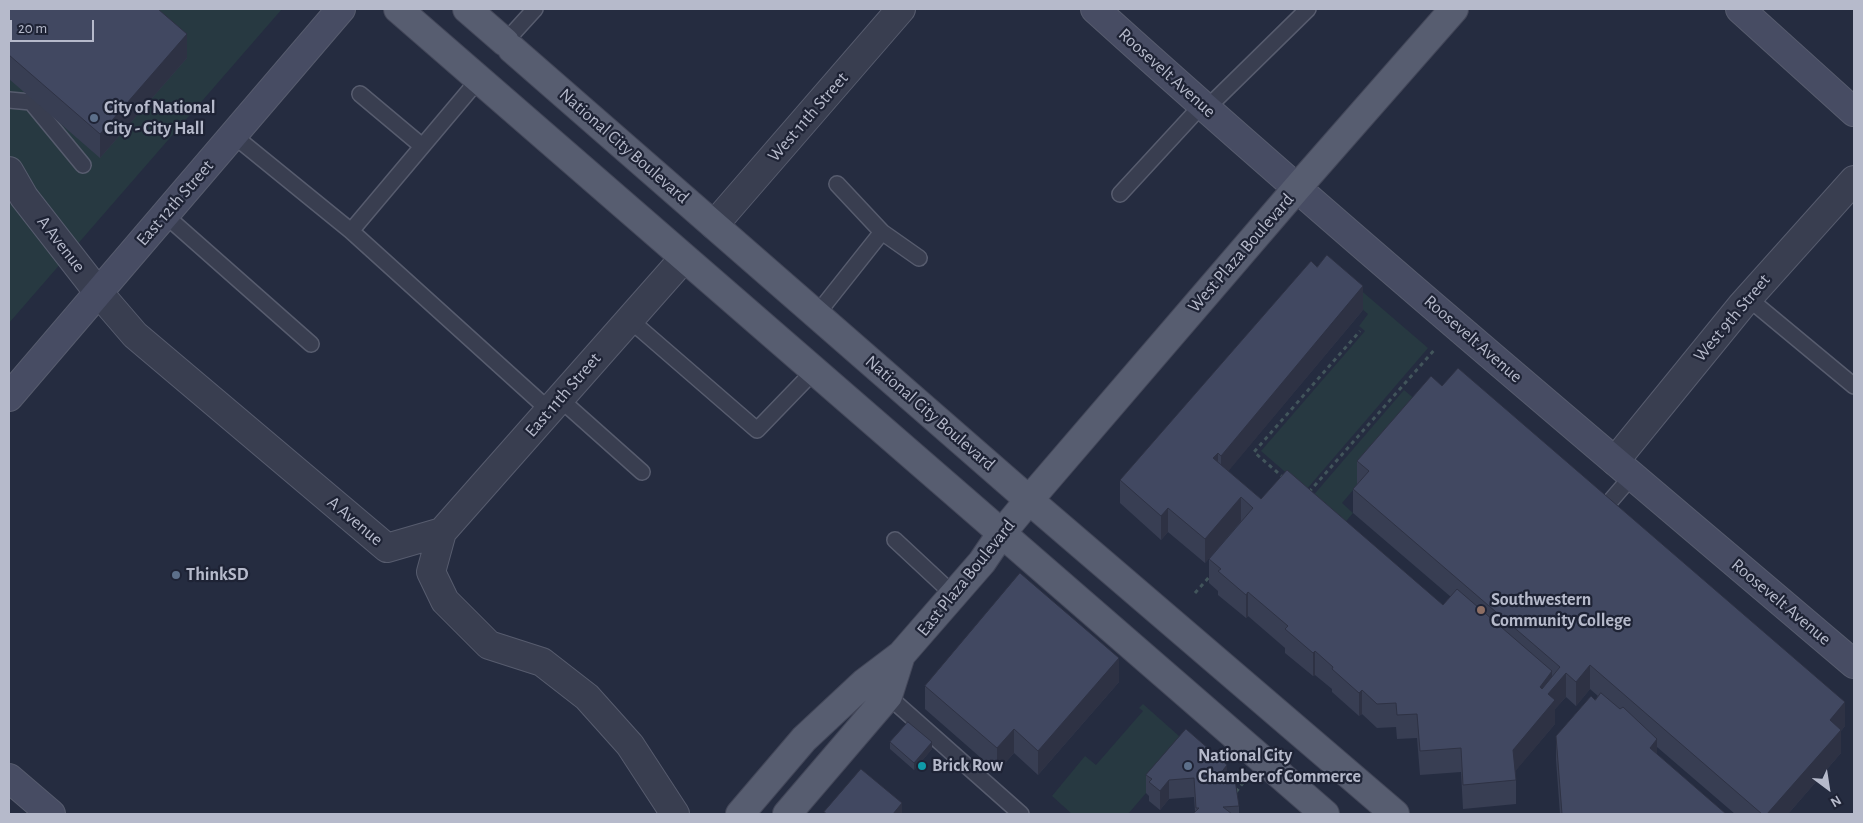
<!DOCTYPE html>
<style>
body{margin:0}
#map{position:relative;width:1863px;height:823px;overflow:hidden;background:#252c40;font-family:"Alegreya Sans",sans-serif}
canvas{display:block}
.frame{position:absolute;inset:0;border:10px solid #b6bacb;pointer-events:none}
.north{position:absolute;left:1803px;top:763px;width:50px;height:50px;-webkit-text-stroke:4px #1e2335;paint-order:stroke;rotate:149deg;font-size:14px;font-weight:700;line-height:20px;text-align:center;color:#b6bacb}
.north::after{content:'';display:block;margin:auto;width:18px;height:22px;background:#b6bacb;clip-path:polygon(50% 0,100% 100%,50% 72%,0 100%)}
.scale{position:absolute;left:10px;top:20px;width:84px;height:22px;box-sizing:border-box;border:2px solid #b6bacb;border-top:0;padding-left:6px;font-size:15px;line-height:18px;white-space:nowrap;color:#b6bacb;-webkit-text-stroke:4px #1e2335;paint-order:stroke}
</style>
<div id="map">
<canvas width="1863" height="823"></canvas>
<div class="frame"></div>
<div class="north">N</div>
<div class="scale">20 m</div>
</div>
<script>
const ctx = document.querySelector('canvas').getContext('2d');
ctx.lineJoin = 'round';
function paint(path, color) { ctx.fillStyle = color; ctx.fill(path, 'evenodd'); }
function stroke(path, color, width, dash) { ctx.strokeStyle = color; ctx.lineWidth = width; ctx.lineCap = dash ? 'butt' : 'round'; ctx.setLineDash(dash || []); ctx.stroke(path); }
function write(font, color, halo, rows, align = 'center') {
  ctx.font = font + ' "Alegreya Sans",sans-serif'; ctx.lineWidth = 4.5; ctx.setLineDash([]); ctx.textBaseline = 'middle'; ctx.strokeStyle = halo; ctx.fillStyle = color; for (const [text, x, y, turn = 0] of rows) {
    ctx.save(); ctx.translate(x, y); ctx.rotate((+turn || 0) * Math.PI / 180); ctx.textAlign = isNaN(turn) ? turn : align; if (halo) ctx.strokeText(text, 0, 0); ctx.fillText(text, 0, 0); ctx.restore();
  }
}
paint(new Path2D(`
 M 9,9 L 282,9 L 9,323 Z
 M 1329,263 L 1428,348 L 1306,490 L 1261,451 L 1365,331 L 1359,326 L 1368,314 L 1327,279 Z
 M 1404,390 L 1424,407 L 1342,503 L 1353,513 L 1342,526 L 1311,498 Z
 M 1143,704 L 1188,744 L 1128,814 L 1072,814 L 1052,796 L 1085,756 L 1096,765 L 1143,711 L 1139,708 Z`), '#273941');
const lane = new Path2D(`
 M 505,42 L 535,9
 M 360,94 L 422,146
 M 9,100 L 31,102 L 83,165
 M 1206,109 L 1308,9
 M 233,135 L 351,231 L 550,411
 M 837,184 L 882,232
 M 1120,194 L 1202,105
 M 165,215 L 311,344
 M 351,231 L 479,79
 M 1748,298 L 1854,386
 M 817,314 L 882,232 L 919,258
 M 630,320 L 757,430 L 814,371
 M 560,399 L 642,472
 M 1601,512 L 1632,476
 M 895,540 L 954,595
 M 888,696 L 1021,814`);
const street = new Path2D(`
 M 9,171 L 24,197 L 98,292 L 135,335 L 387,548 L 442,532
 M 714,225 L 901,9
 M 1615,461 L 1742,305 L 1854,180
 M 675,814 L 630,745 L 587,697 L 542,662 L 489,645 L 445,601 L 431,572 L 442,532 L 684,258`);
const secondary = new Path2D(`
 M 1095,9 C 1343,233 1600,448 1854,664
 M 1740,9 L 1854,112
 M 9,397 L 341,9
 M 9,778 L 51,814`);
const primary = new Path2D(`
 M 398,9 L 1325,814
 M 467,9 L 505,42
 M 512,49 L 1029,500 L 1395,814
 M 740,814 L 804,739 L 864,683 L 901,655 L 982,562 L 1001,534 L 1029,500 L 1297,188 L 1454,9
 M 787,814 L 888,696 L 901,655`);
stroke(lane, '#575c6e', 18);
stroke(street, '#575c6e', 30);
stroke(secondary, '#575c6e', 30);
stroke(primary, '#434759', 30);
stroke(new Path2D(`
 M 1284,478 L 1254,452 L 1360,331
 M 1309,492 L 1436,348
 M 1195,593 L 1211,575
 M 1236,792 L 1243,783 L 1242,782`), '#42555b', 3, [4, 4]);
stroke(lane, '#393e50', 15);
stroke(street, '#393e50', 28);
stroke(secondary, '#474c63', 28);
stroke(primary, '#575d70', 28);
paint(new Path2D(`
 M 9,9 L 187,58 L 100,158 L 9,79 Z
 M 1363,310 L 1228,471 L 1261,499 L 1443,605 L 1451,597 L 1353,513 L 1353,489 L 1357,485 L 1357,461 L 1845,726 L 1841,731 L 1841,753 L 1788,814 L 1735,814 L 1657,747 L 1657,754 L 1726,814 L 1560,814 L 1556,760 L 1556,736 L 1595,700 L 1598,696 L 1590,689 L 1576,706 L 1566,697 L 1555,709 L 1555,724 L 1515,771 L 1516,780 L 1516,804 L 1463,809 L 1461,772 L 1420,775 L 1417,738 L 1397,739 L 1396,727 L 1377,728 L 1362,714 L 1359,716 L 1332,692 L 1332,689 L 1315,675 L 1313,676 L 1285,653 L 1285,648 L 1248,616 L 1246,618 L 1218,595 L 1218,591 L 1209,583 L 1209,559 L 1241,521 L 1205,563 L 1168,532 L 1161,540 L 1120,503 L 1120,480 Z
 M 1119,682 L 1038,775 L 1014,753 L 997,772 L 925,709 L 925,686 Z
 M 890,742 L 932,749 L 914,770 L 890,749 Z
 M 1227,774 L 1239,806 L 1239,814 L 1193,814 L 1195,812 L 1194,797 L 1169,799 L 1160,810 L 1149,801 L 1149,796 L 1146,793 L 1146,775 Z`), '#383e53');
paint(new Path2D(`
 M 187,34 L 187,58 L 100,158 L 100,134 Z
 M 1363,286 L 1363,310 L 1221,480 L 1221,456 Z
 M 1218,453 L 1218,477 L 1213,458 Z
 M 1241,497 L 1241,521 L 1205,563 L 1205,539 Z
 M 1168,508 L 1168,532 L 1161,540 L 1161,516 Z
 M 1248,592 L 1248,616 L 1246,618 L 1246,595 Z
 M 1315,651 L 1315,675 L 1313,676 L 1313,653 Z
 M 1119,658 L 1119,682 L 1038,775 L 1038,751 Z
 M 1590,665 L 1590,689 L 1576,706 L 1576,682 Z
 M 1552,671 L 1552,688 L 1566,673 L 1566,697 L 1555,709 L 1555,724 L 1513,774 L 1513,750 L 1540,687 Z
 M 1362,690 L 1362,714 L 1359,716 L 1359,693 Z
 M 1845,702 L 1845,726 L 1841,731 L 1841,753 L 1788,814 L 1767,814 L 1830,720 Z
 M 1014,729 L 1014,753 L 997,772 L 997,748 Z
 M 1657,739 L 1657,763 L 1650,748 Z
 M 932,742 L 932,749 L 914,770 L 914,763 Z
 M 1227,765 L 1227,784 L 1220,774 Z
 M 1169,780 L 1169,799 L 1160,810 L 1160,791 Z
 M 902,803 L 902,814 L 893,814 Z`), '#2e3244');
const building = new Path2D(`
 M 9,9 L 158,9 L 187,34 L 100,134 L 9,55 Z
 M 1327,255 L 1363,286 L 1221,456 L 1218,453 L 1213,458 L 1261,499 L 1287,470 L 1443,605 L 1457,589 L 1552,671 L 1540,687 L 1542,689 L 1560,667 L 1353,489 L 1369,471 L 1357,461 L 1431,376 L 1442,386 L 1458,368 L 1845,702 L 1830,720 L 1841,730 L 1767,814 L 1762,814 L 1590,665 L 1576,682 L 1566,673 L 1548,694 L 1555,700 L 1513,750 L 1516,780 L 1463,785 L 1461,748 L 1420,751 L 1417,714 L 1397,715 L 1396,703 L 1377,704 L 1362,690 L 1359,693 L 1332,669 L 1333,667 L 1315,651 L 1313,653 L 1285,629 L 1288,626 L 1248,592 L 1246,595 L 1218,571 L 1221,569 L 1209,559 L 1253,508 L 1241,497 L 1205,539 L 1168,508 L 1161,516 L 1120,480 L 1311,261 L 1317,267 Z
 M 1020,573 L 1119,658 L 1038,751 L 1014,729 L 997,748 L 925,686 Z
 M 1601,693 L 1620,709 L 1623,707 L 1657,739 L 1650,748 L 1726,814 L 1562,814 L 1556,736 L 1591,696 L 1595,700 Z
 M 908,722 L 932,742 L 914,763 L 890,742 Z
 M 1186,729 L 1227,765 L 1220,774 L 1234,773 L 1239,806 L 1223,807 L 1232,814 L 1193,814 L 1199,808 L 1196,808 L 1194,778 L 1169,780 L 1160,791 L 1149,782 L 1152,779 L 1146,775 Z
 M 861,769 L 902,803 L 893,814 L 827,814 L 824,812 Z`);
paint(building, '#414861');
stroke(building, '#2e3244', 1);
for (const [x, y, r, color] of [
 [94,118,5,"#5c6f8a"],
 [176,575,5,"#5c6f8a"],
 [1481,610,5,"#8d6e63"],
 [922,766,5,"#0f9aa8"],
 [1188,766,5,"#5c6f8a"]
]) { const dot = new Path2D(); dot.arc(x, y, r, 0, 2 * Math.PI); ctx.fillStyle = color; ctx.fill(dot); stroke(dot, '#1e2335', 2); }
write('18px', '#b6bacb', '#1e2335', [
 ["Roosevelt Avenue",1167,73,42],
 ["West 11th Street",808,117,-49],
 ["National City Boulevard",624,146,41],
 ["East 12th Street",175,203,-49],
 ["A Avenue",61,244,52],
 ["West Plaza Boulevard",1241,253,-49],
 ["West 9th Street",1732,318,-50],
 ["Roosevelt Avenue",1473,339,41],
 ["East 11th Street",563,395,-49],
 ["National City Boulevard",930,413,41],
 ["A Avenue",355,521,40],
 ["East Plaza Boulevard",966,578,-51],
 ["Roosevelt Avenue",1781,602,40]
]);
write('bold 18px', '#b6bacb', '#1e2335', [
 ["City of National",104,108],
 ["City - City Hall",104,129],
 ["ThinkSD",186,575],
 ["Southwestern",1491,600],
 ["Community College",1491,621],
 ["National City",1198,756],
 ["Chamber of Commerce",1198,777],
 ["Brick Row",932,766]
], 'left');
</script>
